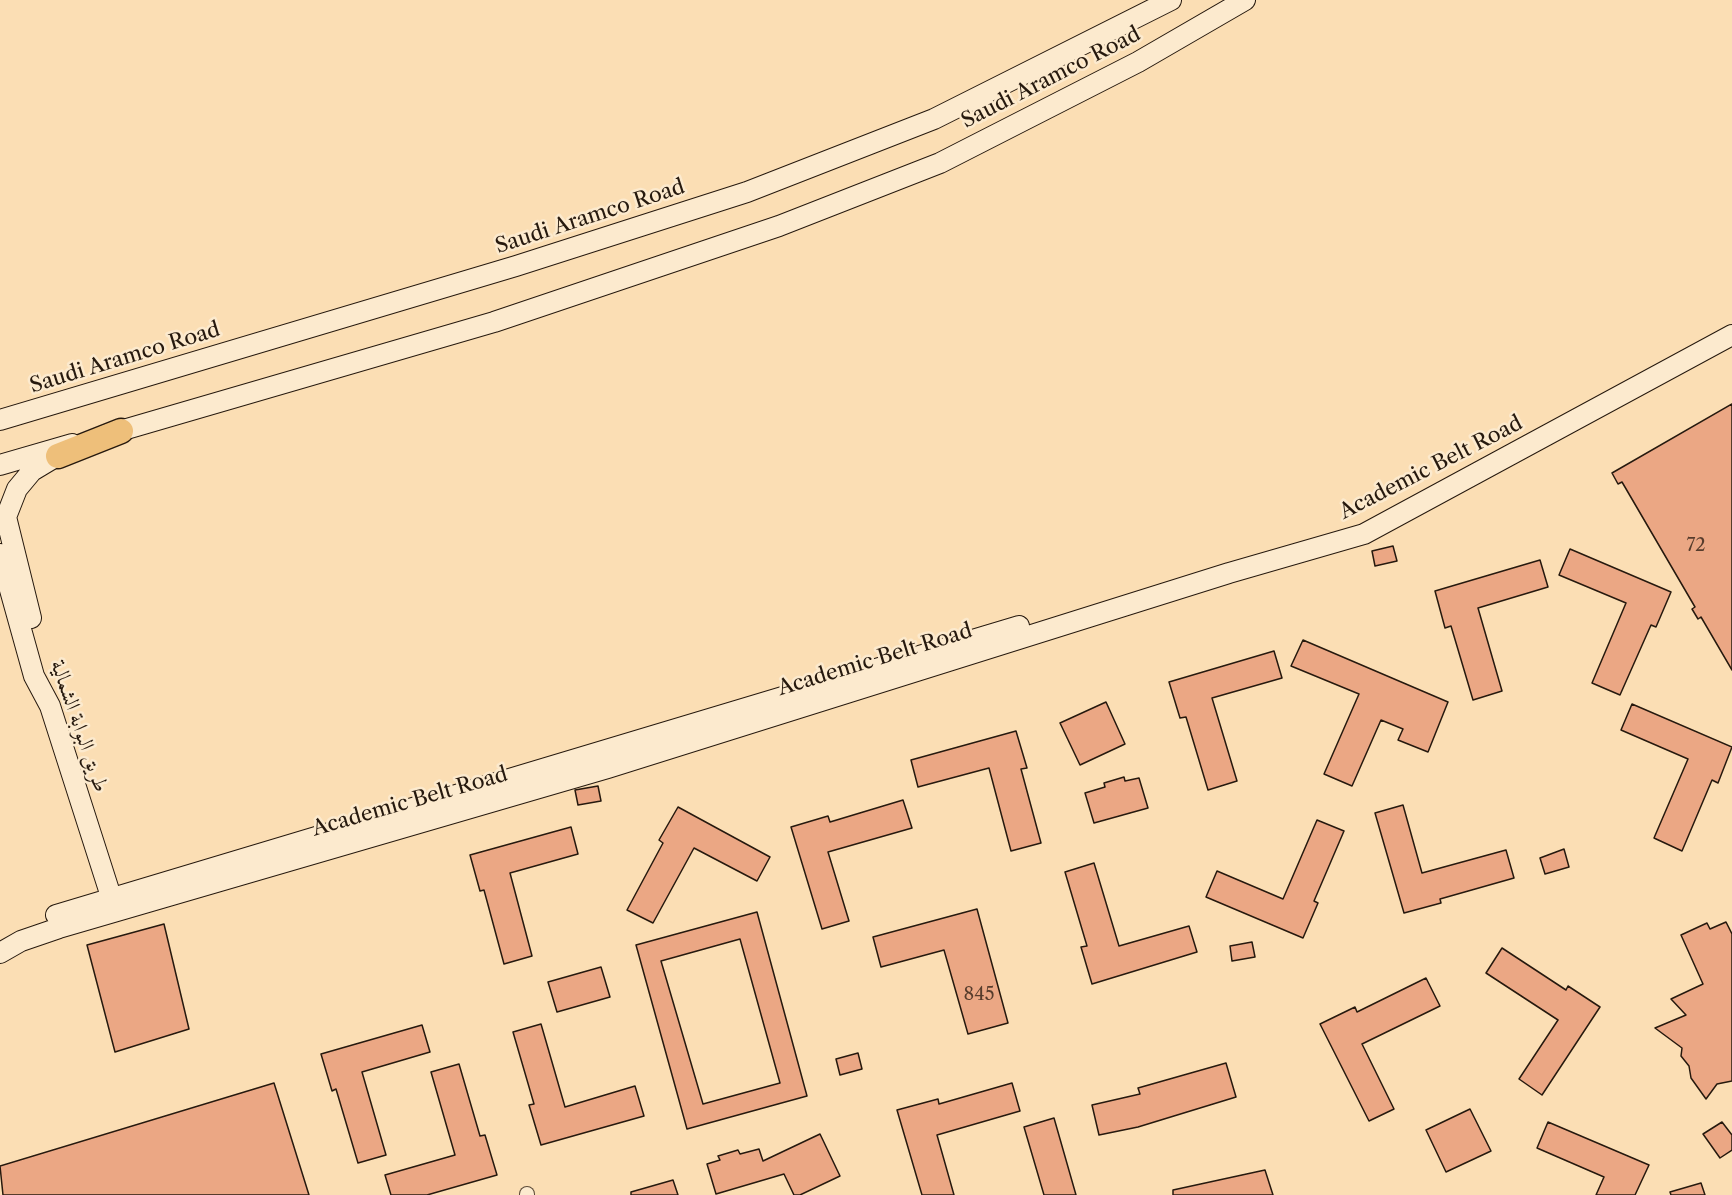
<!DOCTYPE html>
<meta charset="utf-8">
<style>
body{margin:0}
canvas{display:block;background:#fbdeb4}
</style>
<canvas width="1732" height="1195"></canvas>
<script>
const ctx = document.querySelector('canvas').getContext('2d');
ctx.lineJoin = 'round';
function paint(path, color) { ctx.fillStyle = color; ctx.fill(path, 'evenodd'); }
function stroke(path, color, width, dash) { ctx.strokeStyle = color; ctx.lineWidth = width; ctx.lineCap = dash ? 'butt' : 'round'; ctx.setLineDash(dash || []); ctx.stroke(path); }
function write(font, color, halo, rows, align = 'center') {
  ctx.font = font + ' "Libre Caslon Text",Amiri,serif'; ctx.lineWidth = 5; ctx.setLineDash([]); ctx.textBaseline = 'middle'; ctx.strokeStyle = halo; ctx.fillStyle = color; for (const [text, x, y, turn = 0] of rows) {
    ctx.save(); ctx.translate(x, y); ctx.rotate((+turn || 0) * Math.PI / 180); ctx.textAlign = isNaN(turn) ? turn : align; if (halo) ctx.strokeText(text, 0, 0); ctx.fillText(text, 0, 0); ctx.restore();
  }
}
const building = new Path2D(`
 M 1732,404 L 1732,670 L 1701,617 L 1698,619 L 1692,609 L 1695,607 L 1622,482 L 1618,484 L 1612,473 Z
 M 1393,546 L 1397,561 L 1375,566 L 1372,551 Z
 M 1570,549 L 1671,592 L 1656,627 L 1651,625 L 1620,695 L 1592,683 L 1626,603 L 1559,575 Z
 M 1540,560 L 1548,587 L 1478,608 L 1502,691 L 1473,700 L 1451,626 L 1445,628 L 1435,591 Z
 M 1303,640 L 1448,702 L 1428,752 L 1398,740 L 1403,729 L 1381,720 L 1352,786 L 1324,774 L 1359,694 L 1291,666 Z
 M 1274,651 L 1282,678 L 1212,698 L 1237,781 L 1208,790 L 1186,717 L 1180,718 L 1169,682 Z
 M 1106,702 L 1125,744 L 1080,765 L 1060,723 Z
 M 1632,704 L 1732,747 L 1718,783 L 1712,780 L 1682,851 L 1654,838 L 1688,759 L 1621,730 Z
 M 1016,731 L 1027,768 L 1021,769 L 1041,843 L 1011,851 L 989,768 L 918,787 L 911,760 Z
 M 1124,777 L 1125,781 L 1139,778 L 1148,808 L 1094,823 L 1085,793 L 1105,787 L 1104,783 Z
 M 598,786 L 601,801 L 578,805 L 575,790 Z
 M 903,800 L 912,828 L 828,852 L 849,921 L 822,929 L 791,827 L 828,816 L 830,822 Z
 M 1403,805 L 1422,873 L 1506,850 L 1514,878 L 1440,899 L 1441,903 L 1404,913 L 1375,813 Z
 M 678,807 L 770,857 L 757,881 L 694,848 L 653,923 L 627,910 L 663,843 L 659,840 Z
 M 1317,820 L 1344,831 L 1314,901 L 1318,903 L 1303,938 L 1206,897 L 1217,871 L 1283,899 Z
 M 571,827 L 578,854 L 510,873 L 532,956 L 504,964 L 484,890 L 480,891 L 470,855 Z
 M 1564,849 L 1569,867 L 1545,874 L 1540,858 Z
 M 1094,863 L 1119,946 L 1189,926 L 1197,952 L 1092,984 L 1081,947 L 1087,946 L 1065,872 Z
 M 977,909 L 1008,1023 L 968,1034 L 944,950 L 881,967 L 873,937 Z
 M 757,912 L 807,1096 L 687,1129 L 636,945 ZM 740,939 L 780,1083 L 703,1104 L 661,961 Z
 M 1726,922 L 1732,934 L 1732,1081 L 1717,1084 L 1706,1099 L 1691,1078 L 1689,1066 L 1681,1056 L 1682,1048 L 1655,1028 L 1686,1015 L 1671,999 L 1703,984 L 1681,935 L 1707,923 L 1710,929 Z
 M 164,924 L 189,1029 L 115,1052 L 87,945 Z
 M 1252,942 L 1255,957 L 1232,961 L 1230,946 Z
 M 1502,948 L 1566,990 L 1568,986 L 1600,1007 L 1542,1095 L 1519,1079 L 1558,1020 L 1486,973 Z
 M 601,967 L 610,997 L 557,1012 L 548,982 Z
 M 1426,978 L 1440,1006 L 1362,1044 L 1394,1109 L 1369,1121 L 1320,1024 L 1355,1007 L 1357,1012 Z
 M 541,1024 L 565,1107 L 635,1086 L 644,1116 L 541,1145 L 529,1105 L 534,1104 L 513,1032 Z
 M 422,1025 L 430,1052 L 362,1072 L 386,1155 L 358,1163 L 336,1089 L 332,1091 L 321,1054 Z
 M 858,1053 L 862,1069 L 840,1075 L 836,1059 Z
 M 1226,1063 L 1236,1097 L 1138,1127 L 1099,1135 L 1092,1105 L 1140,1094 L 1138,1088 Z
 M 459,1064 L 480,1136 L 485,1135 L 497,1175 L 427,1195 L 391,1195 L 385,1175 L 455,1155 L 431,1072 Z
 M 274,1083 L 309,1195 L 3,1195 L 0,1166 Z
 M 1012,1083 L 1020,1111 L 937,1135 L 954,1195 L 922,1195 L 897,1110 L 938,1099 L 939,1104 Z
 M 1470,1109 L 1491,1151 L 1446,1172 L 1426,1130 Z
 M 1054,1118 L 1076,1195 L 1044,1195 L 1024,1127 Z
 M 1548,1122 L 1649,1165 L 1635,1195 L 1596,1195 L 1604,1177 L 1537,1148 Z
 M 1722,1122 L 1732,1135 L 1732,1150 L 1720,1158 L 1703,1134 Z
 M 820,1134 L 840,1176 L 800,1195 L 794,1195 L 784,1174 L 716,1194 L 707,1164 L 720,1160 L 718,1156 L 738,1150 L 740,1154 L 759,1149 L 763,1161 Z
 M 1265,1170 L 1273,1195 L 1173,1195 L 1173,1190 Z
 M 673,1180 L 678,1195 L 631,1195 L 631,1192 Z
 M 1701,1183 L 1705,1195 L 1671,1195 L 1670,1192 Z`);
paint(building, '#eba784');
stroke(building, '#26190e', 1.5);
const street = new Path2D(`
 M 527,1194 L 527,1195`);
const secondary = new Path2D(`
 M 0,420 L 516,266 L 747,192 L 934,119 L 1171,0
 M 106,435 L 494,322 L 779,226 L 940,163 L 1138,62 L 1245,0
 M 0,465 L 72,444
 M 0,554 L 34,676 L 50,706 L 115,909
 M 31,618 L 6,517 L 17,489 L 32,471 L 57,456
 M 56,915 L 1019,626
 M 0,953 L 21,941 L 59,928 L 608,768 L 1229,573 L 1364,534 L 1732,335`);
const highway = new Path2D(`
 M 58,456 L 121,431`);
stroke(street, '#5b4a38', 16);
stroke(secondary, '#26190e', 22);
stroke(highway, '#26190e', 27);
stroke(street, '#fceace', 14);
stroke(secondary, '#fceace', 20);
stroke(highway, '#eebf7a', 24);
write('18px', '#573c2c', null, [
 ["72",1696,546],
 ["845",979,995]
]);
write('21px', '#26190e', '#fceace', [
 ["Saudi Aramco Road",1051,78,-27],
 ["Saudi Aramco Road",590,217,-18],
 ["Saudi Aramco Road",125,358,-17],
 ["Academic Belt Road",1431,468,-27],
 ["Academic Belt Road",875,660,-17],
 ["طريق البوابة الشمالية",79,726,71],
 ["Academic Belt Road",410,802,-16]
]);
</script>
